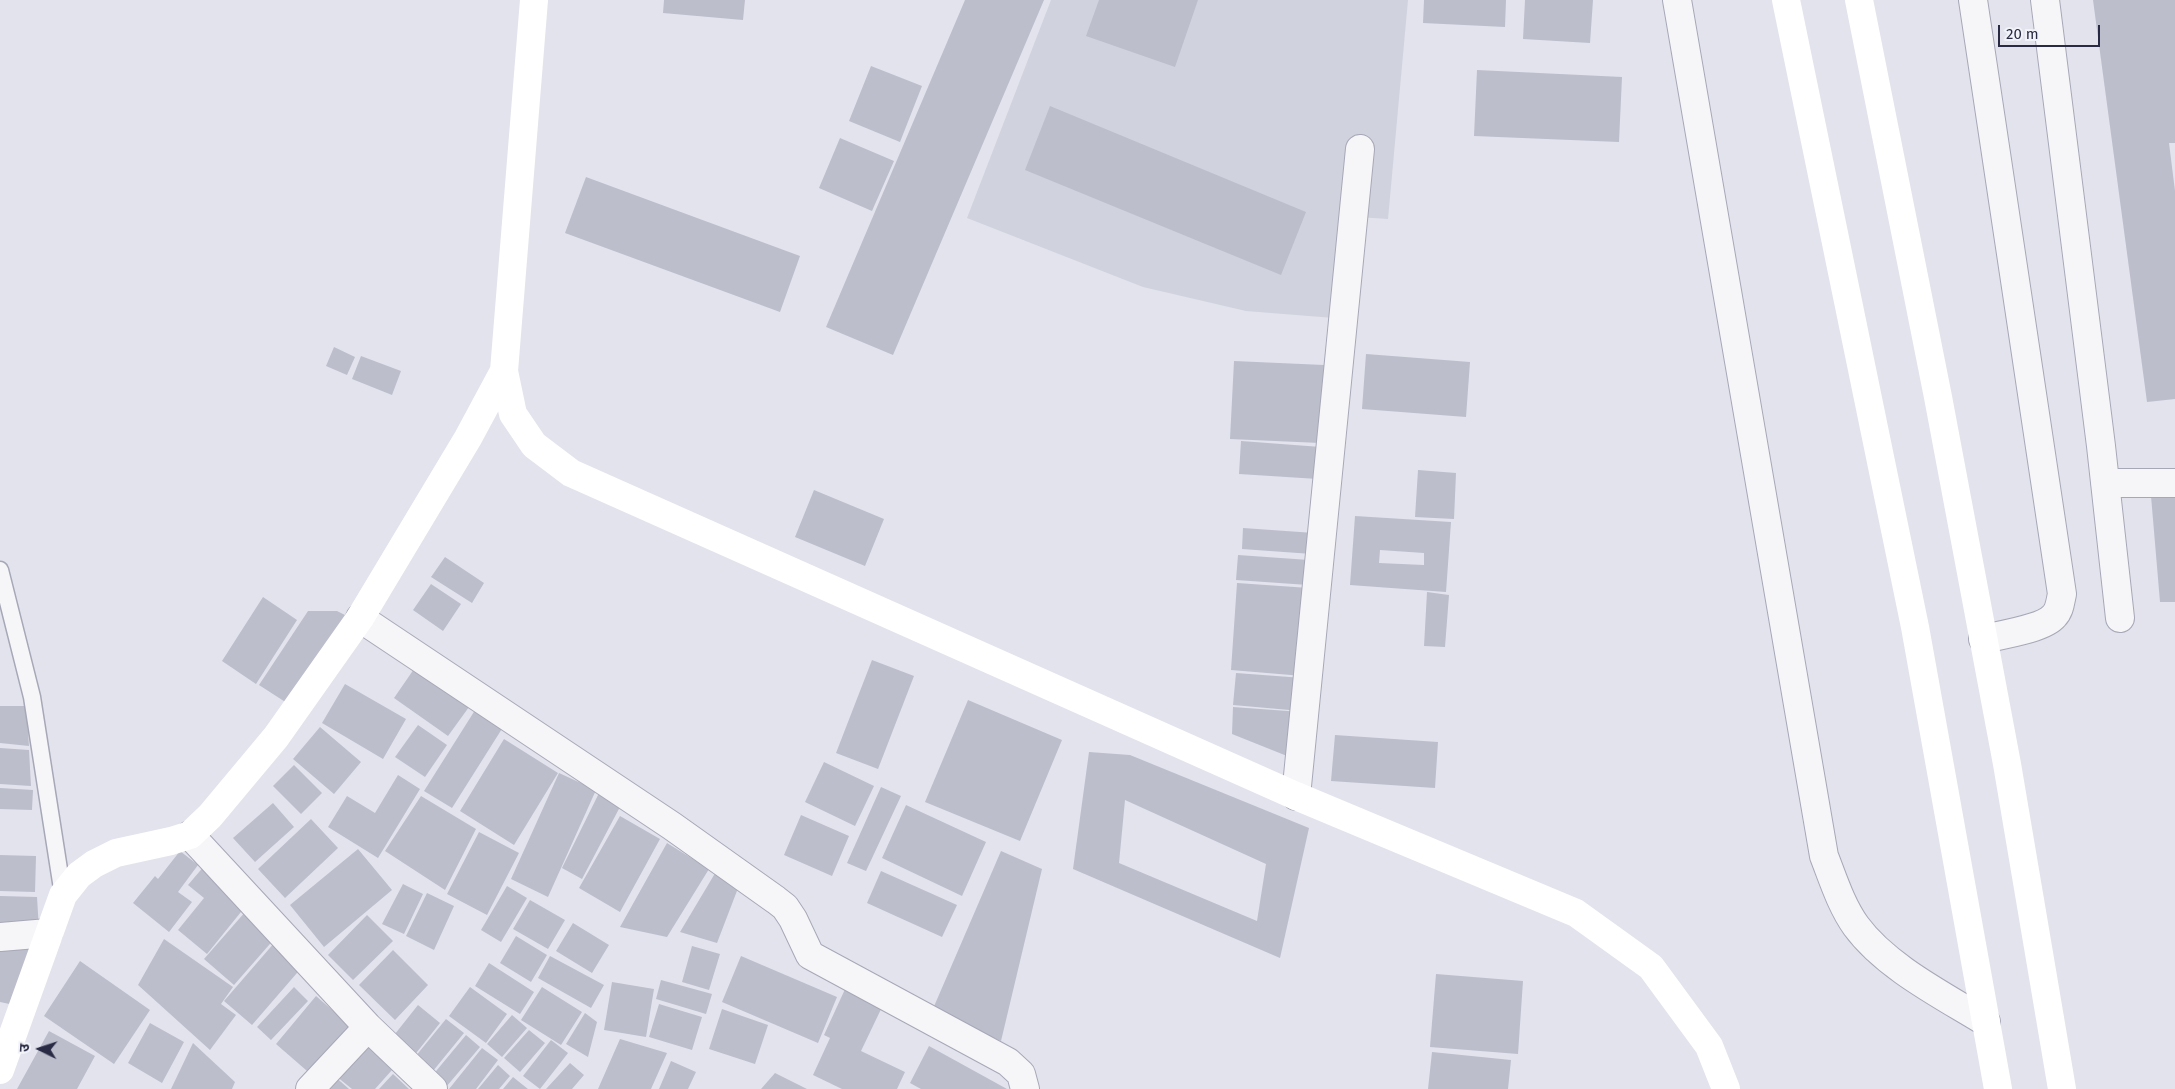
<!DOCTYPE html>
<meta charset="utf-8">
<style>
body{margin:0}
#map{position:relative;width:2175px;height:1089px;overflow:hidden;background:#e2e3ec;font-family:"Fira Sans","Noto Sans Devanagari",sans-serif}
canvas{display:block}
.north{position:absolute;left:15px;top:1024px;width:50px;height:50px;-webkit-text-stroke:4px #f2f3f9;paint-order:stroke;rotate:274deg;font-size:14px;font-weight:700;line-height:20px;text-align:center;color:#292b45}
.north::after{content:'';display:block;margin:auto;width:18px;height:22px;background:#292b45;clip-path:polygon(50% 0,100% 100%,50% 72%,0 100%)}
.scale{position:absolute;left:1998px;top:25px;width:102px;height:22px;box-sizing:border-box;border:2px solid #292b45;border-top:0;padding-left:6px;font-size:15px;line-height:18px;white-space:nowrap;color:#292b45;-webkit-text-stroke:4px #f2f3f9;paint-order:stroke}
</style>
<div id="map">
<canvas width="2175" height="1089"></canvas>
<div class="north">उ</div>
<div class="scale">20 m</div>
</div>
<script>
const ctx = document.querySelector('canvas').getContext('2d');
ctx.lineJoin = 'round';
function paint(path, color) { ctx.fillStyle = color; ctx.fill(path, 'evenodd'); }
function stroke(path, color, width, dash) { ctx.strokeStyle = color; ctx.lineWidth = width; ctx.lineCap = dash ? 'butt' : 'round'; ctx.setLineDash(dash || []); ctx.stroke(path); }
paint(new Path2D(`
 M 1051,0 L 1408,0 L 1388,219 L 1342,216 L 1334,318 L 1246,311 L 1143,287 L 967,218 Z`), '#d0d2de');
paint(new Path2D(`
 M 664,0 L 745,0 L 743,20 L 663,13 Z
 M 965,0 L 1044,0 L 893,355 L 826,327 Z
 M 1099,0 L 1198,0 L 1175,67 L 1086,36 Z
 M 1424,0 L 1506,0 L 1505,27 L 1423,23 Z
 M 1525,0 L 1593,0 L 1590,43 L 1523,39 Z
 M 2093,0 L 2175,0 L 2175,143 L 2169,143 L 2175,191 L 2175,399 L 2147,402 Z
 M 871,66 L 922,86 L 900,142 L 849,121 Z
 M 1477,70 L 1622,77 L 1619,142 L 1474,136 Z
 M 1050,106 L 1306,212 L 1281,275 L 1025,170 Z
 M 840,138 L 894,161 L 872,211 L 819,188 Z
 M 586,177 L 800,256 L 780,312 L 565,233 Z
 M 334,347 L 355,357 L 347,375 L 326,366 Z
 M 1366,354 L 1470,362 L 1466,417 L 1362,409 Z
 M 361,356 L 401,371 L 392,395 L 352,379 Z
 M 1234,361 L 1324,365 L 1320,443 L 1230,439 Z
 M 1241,441 L 1321,447 L 1318,479 L 1239,474 Z
 M 1418,470 L 1456,473 L 1454,519 L 1415,517 Z
 M 814,490 L 884,519 L 865,566 L 795,537 Z
 M 2151,496 L 2175,498 L 2175,602 L 2160,602 Z
 M 1355,516 L 1451,522 L 1446,592 L 1350,585 ZM 1380,550 L 1424,553 L 1424,565 L 1379,563 Z
 M 1243,528 L 1314,533 L 1312,554 L 1242,549 Z
 M 1238,555 L 1309,560 L 1308,585 L 1236,580 Z
 M 445,557 L 484,583 L 472,603 L 431,577 Z
 M 1237,583 L 1309,588 L 1303,676 L 1231,670 Z
 M 431,584 L 461,604 L 443,631 L 413,610 Z
 M 1427,592 L 1449,595 L 1445,647 L 1424,646 Z
 M 263,597 L 297,620 L 256,684 L 222,661 Z
 M 308,611 L 337,611 L 347,616 L 290,705 L 259,685 Z
 M 872,660 L 914,676 L 878,769 L 836,753 Z
 M 414,669 L 469,707 L 448,736 L 394,698 Z
 M 1236,673 L 1303,678 L 1301,711 L 1233,705 Z
 M 345,684 L 406,719 L 383,759 L 322,723 Z
 M 968,700 L 1062,740 L 1020,841 L 925,802 Z
 M 0,706 L 26,706 L 29,746 L 0,743 Z
 M 477,707 L 505,724 L 452,808 L 424,791 Z
 M 1233,707 L 1301,712 L 1297,760 L 1232,734 Z
 M 418,725 L 447,745 L 425,777 L 395,757 Z
 M 320,727 L 361,762 L 334,794 L 293,759 Z
 M 1335,735 L 1438,742 L 1435,788 L 1331,781 Z
 M 504,739 L 558,773 L 514,845 L 460,811 Z
 M 0,748 L 29,750 L 31,786 L 0,784 Z
 M 1089,752 L 1130,755 L 1309,828 L 1280,958 L 1073,869 ZM 1125,800 L 1266,864 L 1257,921 L 1119,863 Z
 M 824,762 L 874,786 L 855,826 L 805,802 Z
 M 294,765 L 322,793 L 301,814 L 273,786 Z
 M 559,773 L 596,790 L 548,897 L 511,879 Z
 M 398,775 L 420,789 L 378,858 L 328,827 L 347,796 L 375,813 Z
 M 881,787 L 901,796 L 866,871 L 847,863 Z
 M 0,788 L 33,790 L 32,810 L 0,809 Z
 M 600,791 L 621,805 L 582,879 L 562,868 Z
 M 421,796 L 476,829 L 445,890 L 385,851 Z
 M 273,803 L 294,827 L 255,862 L 233,838 Z
 M 906,805 L 986,842 L 962,896 L 882,858 Z
 M 801,815 L 849,836 L 832,876 L 784,855 Z
 M 620,816 L 660,839 L 620,912 L 579,888 Z
 M 311,819 L 338,848 L 285,898 L 258,869 Z
 M 479,832 L 519,853 L 487,915 L 447,894 Z
 M 667,843 L 709,869 L 667,937 L 620,927 Z
 M 358,849 L 392,890 L 324,947 L 290,905 Z
 M 180,851 L 198,865 L 178,892 L 192,902 L 169,932 L 133,903 L 155,876 L 158,879 Z
 M 1001,851 L 1042,869 L 1001,1041 L 932,1011 Z
 M 0,855 L 36,856 L 35,892 L 0,891 Z
 M 205,865 L 249,902 L 207,954 L 178,930 L 204,898 L 188,885 Z
 M 717,870 L 740,883 L 717,943 L 680,932 Z
 M 881,871 L 957,905 L 942,937 L 867,903 Z
 M 403,884 L 423,894 L 404,934 L 382,924 Z
 M 507,886 L 527,898 L 501,942 L 481,930 Z
 M 427,893 L 454,906 L 434,950 L 406,936 Z
 M 0,896 L 37,897 L 39,930 L 0,932 Z
 M 530,900 L 565,920 L 548,949 L 513,929 Z
 M 246,911 L 276,937 L 234,985 L 204,959 Z
 M 367,915 L 393,941 L 353,980 L 328,955 Z
 M 573,923 L 609,945 L 592,973 L 556,951 Z
 M 516,936 L 547,955 L 531,982 L 500,963 Z
 M 164,939 L 233,987 L 221,1004 L 236,1015 L 210,1050 L 138,985 Z
 M 275,942 L 303,966 L 252,1025 L 224,1001 Z
 M 31,944 L 19,1006 L 0,1002 L 0,945 Z
 M 692,946 L 720,954 L 709,990 L 682,982 Z
 M 393,950 L 428,985 L 395,1020 L 359,985 Z
 M 550,956 L 604,985 L 591,1008 L 538,978 Z
 M 741,956 L 837,997 L 818,1043 L 722,1002 Z
 M 80,961 L 150,1010 L 114,1064 L 44,1016 Z
 M 489,963 L 534,992 L 520,1014 L 475,986 Z
 M 1436,974 L 1523,981 L 1518,1054 L 1430,1047 Z
 M 661,980 L 712,994 L 706,1014 L 656,999 Z
 M 612,982 L 654,989 L 646,1037 L 604,1030 Z
 M 294,987 L 308,1001 L 271,1040 L 257,1027 Z
 M 470,987 L 507,1014 L 486,1043 L 449,1016 Z
 M 542,987 L 582,1012 L 561,1045 L 521,1020 Z
 M 846,987 L 883,1005 L 861,1051 L 905,1072 L 897,1089 L 842,1089 L 813,1075 L 830,1038 L 824,1035 Z
 M 316,996 L 354,1029 L 314,1077 L 276,1044 Z
 M 659,1004 L 702,1017 L 692,1050 L 649,1037 Z
 M 418,1005 L 440,1023 L 413,1057 L 391,1039 Z
 M 722,1009 L 768,1025 L 755,1064 L 709,1049 Z
 M 585,1013 L 597,1022 L 588,1057 L 566,1044 Z
 M 512,1015 L 527,1028 L 502,1057 L 487,1044 Z
 M 446,1019 L 464,1033 L 433,1071 L 415,1057 Z
 M 150,1023 L 184,1042 L 162,1083 L 128,1063 Z
 M 529,1030 L 545,1043 L 520,1072 L 504,1058 Z
 M 49,1031 L 95,1056 L 77,1089 L 17,1089 Z
 M 466,1035 L 480,1047 L 446,1087 L 432,1076 Z
 M 620,1039 L 667,1053 L 651,1089 L 598,1089 Z
 M 551,1040 L 568,1053 L 540,1089 L 523,1076 Z
 M 368,1042 L 392,1070 L 375,1089 L 352,1089 L 336,1076 Z
 M 193,1043 L 235,1082 L 232,1089 L 171,1089 Z
 M 929,1046 L 1007,1089 L 921,1089 L 910,1083 Z
 M 482,1048 L 498,1060 L 476,1089 L 449,1089 Z
 M 1432,1052 L 1511,1060 L 1508,1089 L 1428,1089 Z
 M 671,1061 L 696,1072 L 688,1089 L 659,1089 Z
 M 570,1063 L 584,1075 L 572,1089 L 546,1089 Z
 M 498,1065 L 510,1076 L 499,1089 L 478,1089 Z
 M 775,1073 L 807,1089 L 761,1089 Z
 M 332,1074 L 349,1089 L 320,1089 Z
 M 393,1074 L 409,1089 L 379,1089 Z
 M 513,1077 L 528,1089 L 503,1089 Z`), '#bcbecc');
const lane = new Path2D(`
 M 0,570 L 32,697 L 63,895`);
const street = new Path2D(`
 M 1677,0 L 1824,856 C 1833,879 1841,905 1856,926 C 1886,967 1944,996 1986,1022
 M 1973,0 L 2062,594 C 2060,602 2060,610 2054,616 C 2043,629 2000,635 1983,639
 M 2045,0 L 2101,446 L 2120,618
 M 2105,483 L 2175,483
 M 360,618 L 672,826 L 776,900 L 785,907 L 793,919 L 810,955 L 1008,1062 L 1021,1074 L 1025,1089
 M 1296,796 L 1360,149
 M 190,835 L 368,1027 L 433,1089
 M 0,937 L 48,933
 M 310,1089 L 368,1027`);
stroke(lane, '#a7a8b7', 19);
stroke(street, '#a7a8b7', 30);
stroke(lane, '#f6f6f9', 16);
stroke(street, '#f6f6f9', 28);
stroke(new Path2D(`
 M 534,0 L 504,371 L 513,414 L 534,445 L 571,473 L 1296,796 L 1576,913 L 1651,967 L 1709,1046 L 1726,1089
 M 1786,0 L 1915,627 L 1998,1089
 M 1859,0 L 1938,397 L 2007,764 L 2062,1089
 M 0,1070 L 63,895 L 79,875 L 94,864 L 116,853 L 171,841 L 190,835 L 210,816 L 276,737 L 360,618 L 468,438 L 504,371`), '#fff', 28);
</script>
